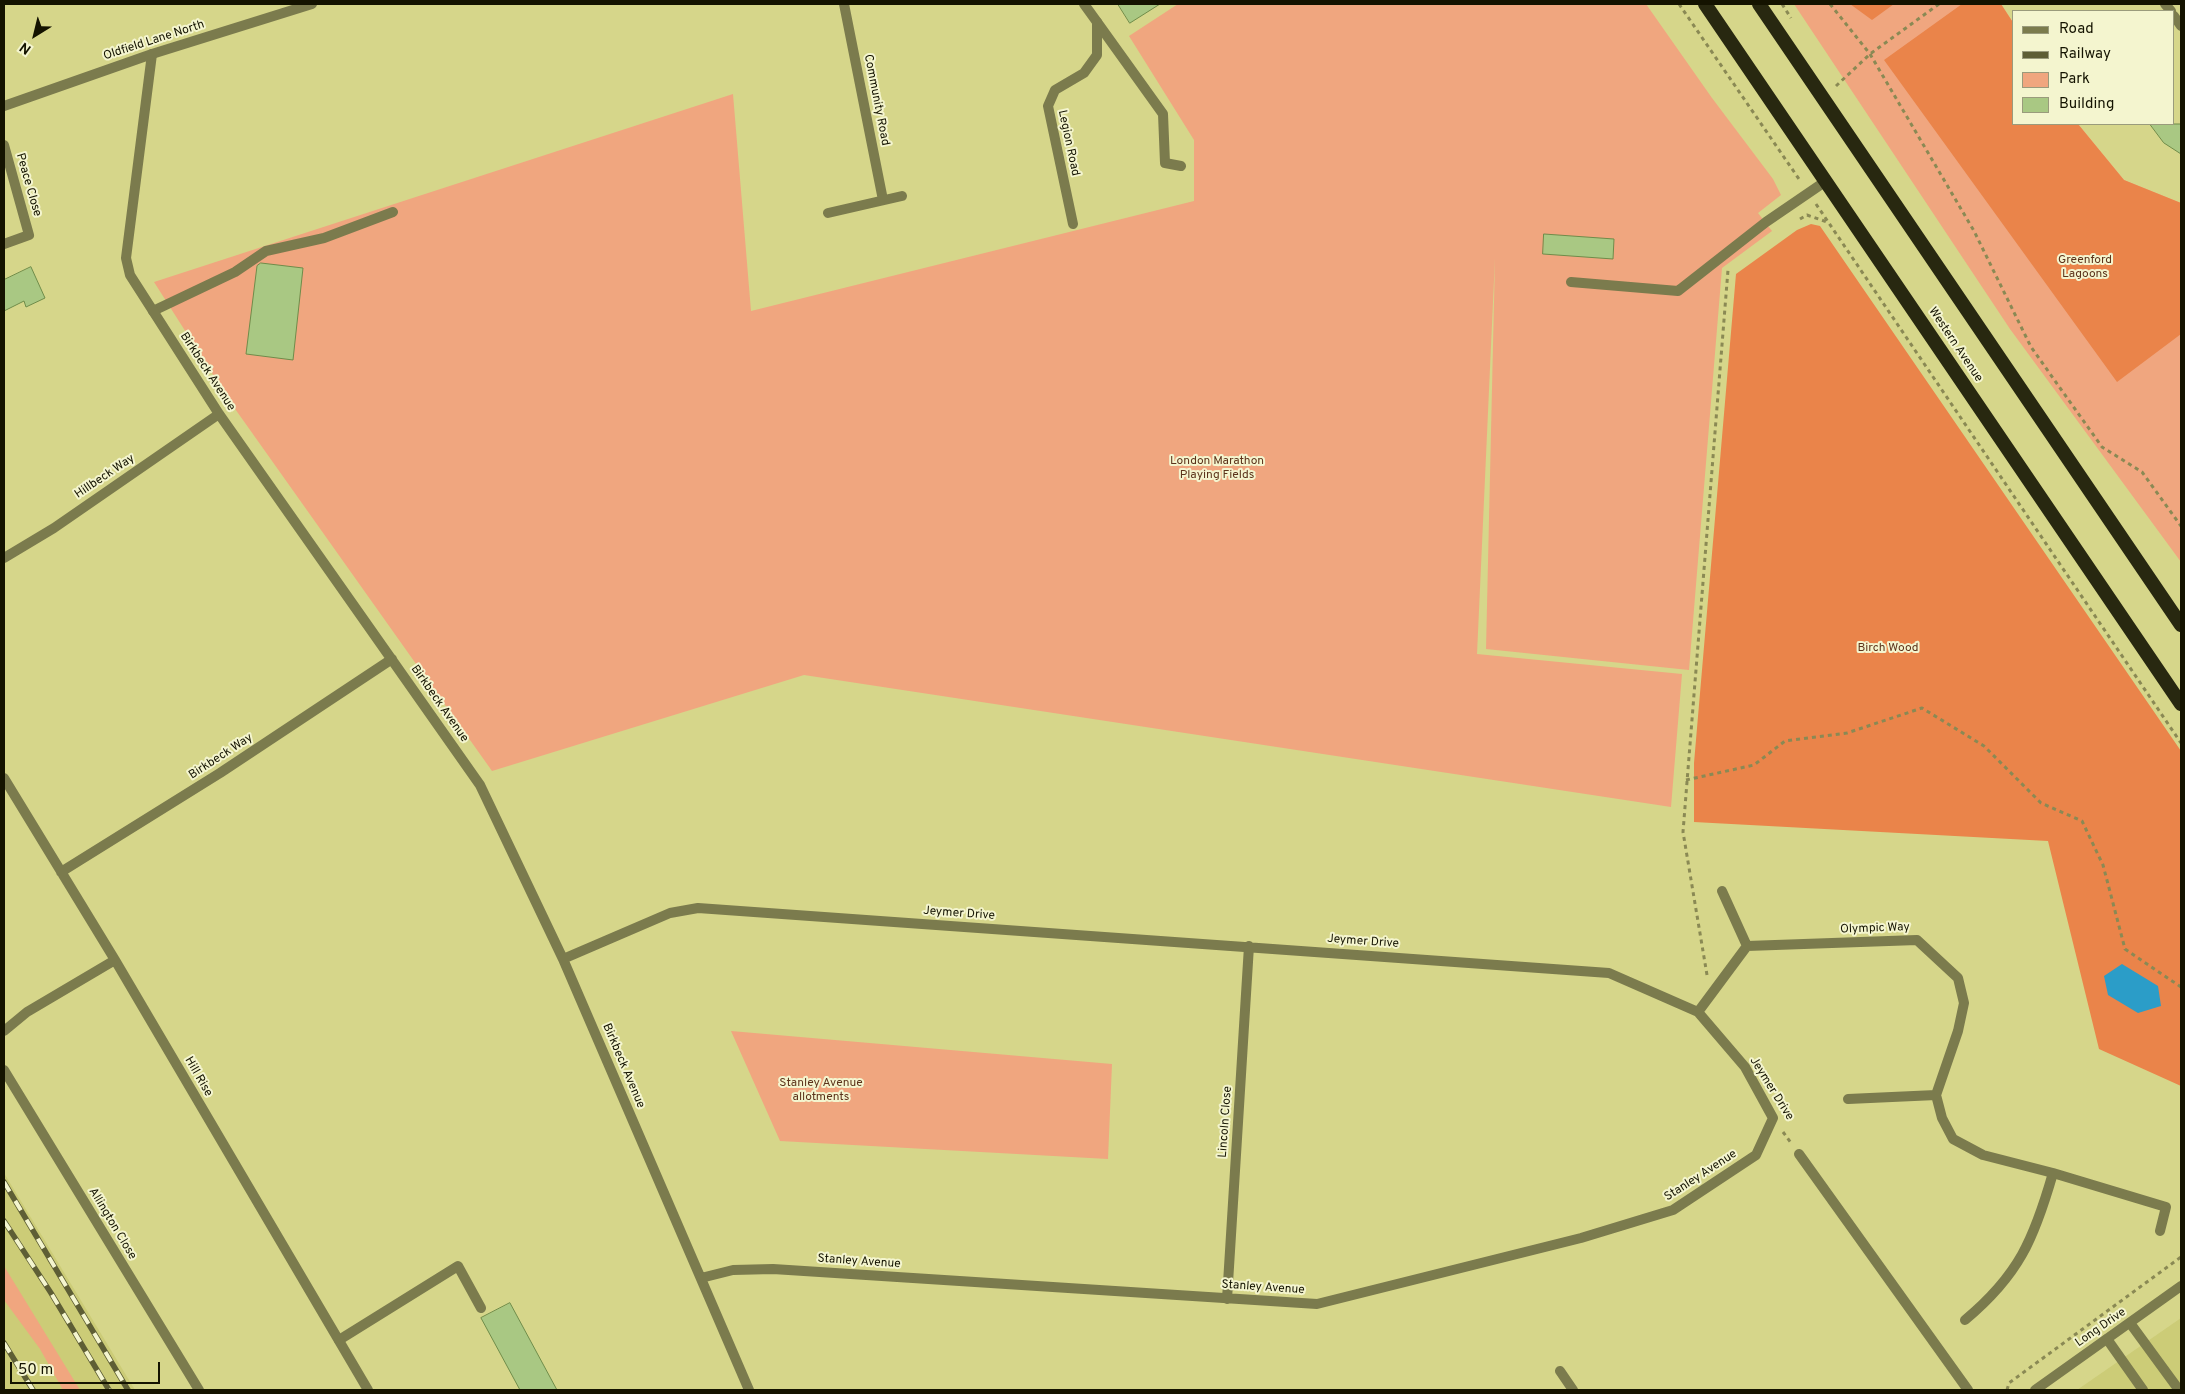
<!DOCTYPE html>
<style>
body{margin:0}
#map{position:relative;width:2185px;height:1394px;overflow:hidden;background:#d6d68a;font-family:Overpass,sans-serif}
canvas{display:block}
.frame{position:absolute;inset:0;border:5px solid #141300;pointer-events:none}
.legend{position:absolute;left:2012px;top:10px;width:162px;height:115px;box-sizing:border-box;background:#f4f5cf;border:1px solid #9a9b7c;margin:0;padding:6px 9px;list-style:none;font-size:15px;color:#141300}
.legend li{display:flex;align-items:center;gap:10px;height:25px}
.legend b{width:25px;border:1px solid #9a9b7c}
.north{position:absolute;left:10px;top:10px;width:50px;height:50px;-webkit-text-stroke:4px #f4f5cf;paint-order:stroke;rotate:216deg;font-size:14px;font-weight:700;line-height:20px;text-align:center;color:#141300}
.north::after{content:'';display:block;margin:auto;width:18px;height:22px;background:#141300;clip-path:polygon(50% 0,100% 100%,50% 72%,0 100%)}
.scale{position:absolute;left:10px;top:1362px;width:150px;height:22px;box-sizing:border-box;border:2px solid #141300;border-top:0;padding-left:6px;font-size:15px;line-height:18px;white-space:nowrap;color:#141300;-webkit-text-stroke:4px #f4f5cf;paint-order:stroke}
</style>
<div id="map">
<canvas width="2185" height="1394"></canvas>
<div class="frame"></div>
<ul class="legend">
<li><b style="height:6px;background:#7b7b4d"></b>Road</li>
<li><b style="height:6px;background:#5e5e35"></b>Railway</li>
<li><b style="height:14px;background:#f0a67f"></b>Park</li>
<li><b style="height:14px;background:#a9c883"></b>Building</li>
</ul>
<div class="north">N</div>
<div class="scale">50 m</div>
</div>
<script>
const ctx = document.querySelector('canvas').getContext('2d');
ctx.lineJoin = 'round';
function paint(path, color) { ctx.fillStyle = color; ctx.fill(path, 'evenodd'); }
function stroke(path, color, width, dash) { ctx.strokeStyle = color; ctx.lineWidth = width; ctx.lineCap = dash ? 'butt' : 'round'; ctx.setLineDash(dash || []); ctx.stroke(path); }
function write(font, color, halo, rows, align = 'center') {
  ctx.font = font + ' Overpass,sans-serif'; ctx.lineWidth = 4; ctx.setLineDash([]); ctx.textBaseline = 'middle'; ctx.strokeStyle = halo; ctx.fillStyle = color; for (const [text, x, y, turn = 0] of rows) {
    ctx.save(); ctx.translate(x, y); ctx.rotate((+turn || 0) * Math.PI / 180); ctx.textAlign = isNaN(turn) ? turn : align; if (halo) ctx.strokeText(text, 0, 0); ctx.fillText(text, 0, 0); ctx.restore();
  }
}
paint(new Path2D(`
 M 4,1173 L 135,1390 L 4,1390 Z
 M 2181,1318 L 2181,1390 L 2077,1390 Z`), '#cc7');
paint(new Path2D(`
 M 1178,4 L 1646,4 L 1712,98 L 1773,179 L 1781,195 L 1758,213 L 1772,231 L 1722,268 L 1689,670 L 1486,649 L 1495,258 L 1477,654 L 1682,674 L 1671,807 L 804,675 L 492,771 L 233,406 L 154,282 L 733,94 L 751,311 L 1194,201 L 1194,140 L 1129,36 Z
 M 1794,4 L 2001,4 L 2014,24 L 2014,124 L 2078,124 L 2124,180 L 2181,203 L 2181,562 L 2010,329 Z
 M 731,1031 L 1112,1064 L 1108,1159 L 780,1141 Z
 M 4,1266 L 80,1390 L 63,1390 L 40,1349 L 4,1300 Z`), '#f0a67f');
paint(new Path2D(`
 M 1850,4 L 1894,4 L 1872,20 Z
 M 1962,4 L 2001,4 L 2014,24 L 2014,124 L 2078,124 L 2124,180 L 2181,203 L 2181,334 L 2117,382 L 1884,60 Z
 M 1811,224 L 1820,226 L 2181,751 L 2181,1086 L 2099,1049 L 2048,841 L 1694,822 L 1694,763 L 1736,274 L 1797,230 Z`), '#ea844a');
paint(new Path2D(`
 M 2122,964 L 2158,986 L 2161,1006 L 2138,1013 L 2108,995 L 2104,976 Z`), '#2b9dc8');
const building = new Path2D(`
 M 1118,4 L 1160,4 L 1130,23 Z
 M 2150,124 L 2181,124 L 2181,154 L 2164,143 Z
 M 1544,234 L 1614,239 L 1613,259 L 1543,254 Z
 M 261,263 L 303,268 L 293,360 L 246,354 L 257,266 Z
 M 31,267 L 45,298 L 26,307 L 24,301 L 4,311 L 4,280 Z
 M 510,1303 L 557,1390 L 520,1390 L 481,1318 Z`);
paint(building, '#a9c883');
stroke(building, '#6f8c4a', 1);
stroke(new Path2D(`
 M 1679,4 L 1801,182
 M 1782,4 L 1791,18
 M 1830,4 L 1870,54 L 1974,231 L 2031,347 L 2102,447 L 2142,472 L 2181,526
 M 1836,86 L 1870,54 L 1939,4
 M 1816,204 L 2181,743
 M 1800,219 L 1807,215 L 1827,222
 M 1686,780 L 1754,765 L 1785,741 L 1847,733 L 1922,708 L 1984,746 L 2041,803 L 2082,821 L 2103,865 L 2125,949 L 2181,987
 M 1707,975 L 1683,832 L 1728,270
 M 1783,1132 L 1791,1143
 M 2007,1390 L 2009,1383 L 2181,1257`), '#8a8954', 3, [4, 4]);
stroke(new Path2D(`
 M 1097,22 L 1163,114 L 1165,163 L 1181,166
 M 4,145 L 29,235 L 4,244
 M 1571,282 L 1678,291 L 1766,222 L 1826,181
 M 153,311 L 235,272 L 266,251 L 324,238 L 393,212
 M 2130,1323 L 2179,1390
 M 2107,1339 L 2143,1390
 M 339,1340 L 458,1266 L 481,1308`), '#7b7b4d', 10);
stroke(new Path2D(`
 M 844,4 L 883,200
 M 2165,4 L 2171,11
 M 2174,16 L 2181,26
 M 152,54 L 126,258 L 130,275 L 219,414 L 480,785 L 563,959 L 749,1390
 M 828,213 L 902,196
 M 1073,224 L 1048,106 L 1055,90 L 1084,73 L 1097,55 L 1097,22 L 1084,4
 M 4,558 L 54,528 L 219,414
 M 4,778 L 115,960 L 368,1390
 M 61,872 L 220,773 L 392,659
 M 1722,891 L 1747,946
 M 563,959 L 670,913 L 698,908 L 1609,973 L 1698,1012 L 1745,1067 L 1773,1118 L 1756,1155 L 1673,1210 L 1581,1238 L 1317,1304 L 773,1269 L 733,1270 L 701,1278
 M 1698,1012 L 1747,946 L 1917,940 L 1958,978 L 1964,1003 L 1958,1031 L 1936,1095 L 1942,1118 L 1953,1139 L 1983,1155 L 2053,1173 L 2166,1207 L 2160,1231
 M 4,1031 L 27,1012 L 115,960
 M 4,1070 L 199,1390
 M 1848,1099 L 1936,1095
 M 1799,1154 L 1968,1390
 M 1227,1299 L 1249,946
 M 1965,1320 C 2019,1275 2034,1239 2053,1173
 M 1560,1371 L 1573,1390
 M 2035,1390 L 2181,1286`), '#7b7b4d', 10);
stroke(new Path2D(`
 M 4,106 L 152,54 L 312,4`), '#7b7b4d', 10);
stroke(new Path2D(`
 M 1705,4 L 2181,704
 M 1759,4 L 2181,625`), '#282810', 14);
const rail = new Path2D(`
 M 4,1182 L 128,1390
 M 4,1221 L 51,1293 L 109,1390
 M 4,1343 L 33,1390`);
stroke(rail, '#5e5e35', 5.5);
stroke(rail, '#f4f5cf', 4, [11]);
write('12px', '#141300', '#f4f5cf', [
 ["Oldfield Lane North",154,41,-18],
 ["Community Road",876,100,79],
 ["Legion Road",1068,143,78],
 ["Peace Close",28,185,74],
 ["Western Avenue",1955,345,56],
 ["Birkbeck Avenue",207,372,57],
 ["Hillbeck Way",105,477,-34],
 ["Birkbeck Avenue",439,704,55],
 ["Birkbeck Way",221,757,-33],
 ["Jeymer Drive",959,914,4],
 ["Olympic Way",1875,929,-2],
 ["Jeymer Drive",1363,942,4],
 ["Birkbeck Avenue",623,1066,67],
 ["Hill Rise",198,1077,60],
 ["Jeymer Drive",1771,1089,58],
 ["Lincoln Close",1226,1122,-86],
 ["Stanley Avenue",1701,1176,-33],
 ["Allington Close",112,1224,59],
 ["Stanley Avenue",859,1262,4],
 ["Stanley Avenue",1263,1288,4],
 ["Long Drive",2101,1328,-35]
]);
write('12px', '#5c331b', '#f4f5cf', [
 ["Greenford",2085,261],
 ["Lagoons",2085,275],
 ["London Marathon",1217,462],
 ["Playing Fields",1217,476],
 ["Birch Wood",1888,649],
 ["Stanley Avenue",821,1084],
 ["allotments",821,1098]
]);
</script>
